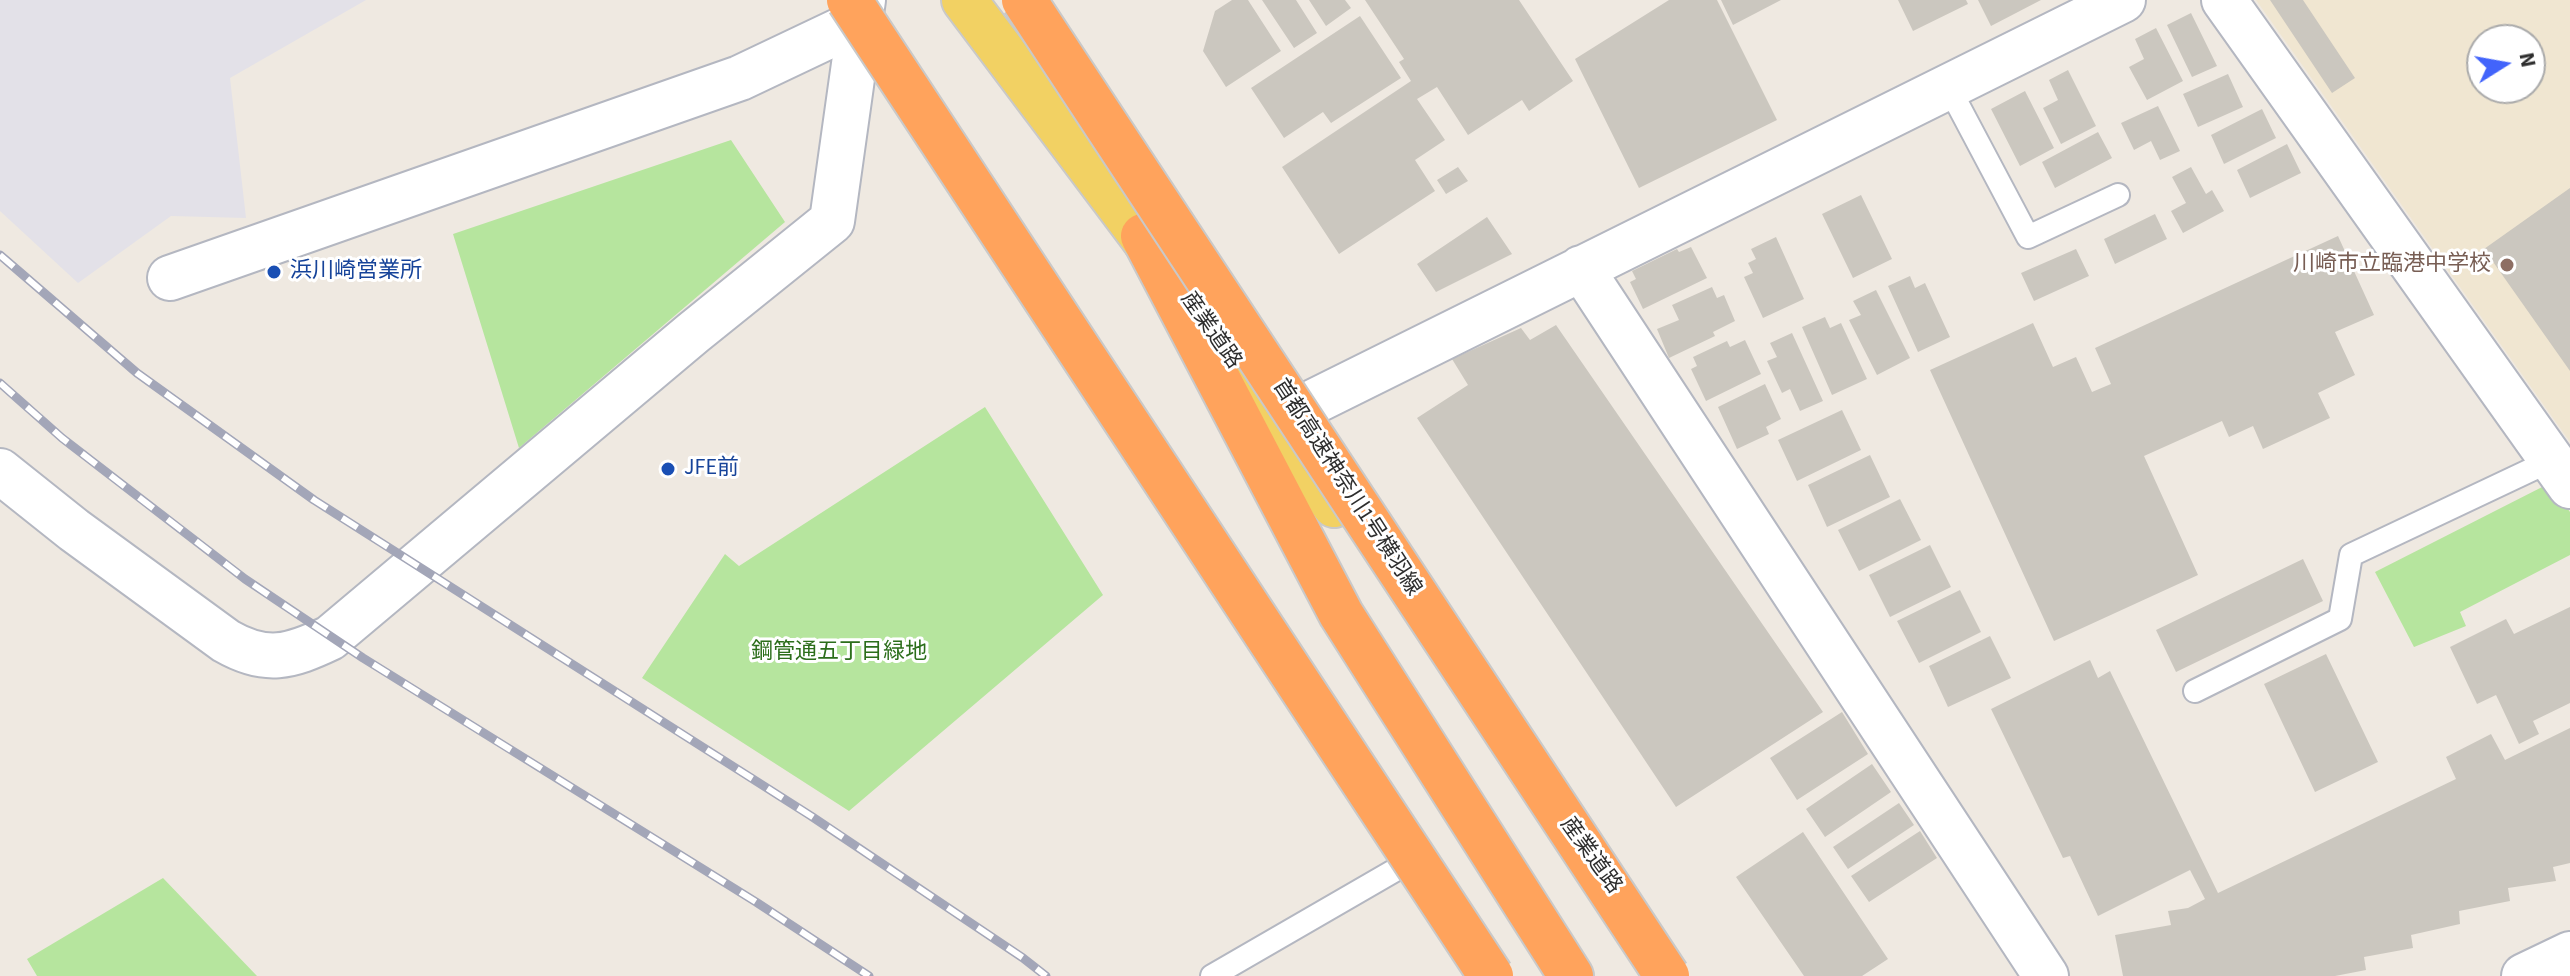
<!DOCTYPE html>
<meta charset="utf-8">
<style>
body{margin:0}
#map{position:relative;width:2570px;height:976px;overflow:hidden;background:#efe9e1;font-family:"Source Sans 3",sans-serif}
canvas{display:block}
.north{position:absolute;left:2466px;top:24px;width:80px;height:80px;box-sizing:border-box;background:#fff;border:2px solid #ababab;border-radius:50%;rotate:79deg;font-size:22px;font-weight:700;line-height:32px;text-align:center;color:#2e2e2e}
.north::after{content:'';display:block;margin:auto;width:28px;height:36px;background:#4264fb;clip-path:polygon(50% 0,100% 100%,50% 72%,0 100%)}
</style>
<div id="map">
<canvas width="2570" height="976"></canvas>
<div class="north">N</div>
</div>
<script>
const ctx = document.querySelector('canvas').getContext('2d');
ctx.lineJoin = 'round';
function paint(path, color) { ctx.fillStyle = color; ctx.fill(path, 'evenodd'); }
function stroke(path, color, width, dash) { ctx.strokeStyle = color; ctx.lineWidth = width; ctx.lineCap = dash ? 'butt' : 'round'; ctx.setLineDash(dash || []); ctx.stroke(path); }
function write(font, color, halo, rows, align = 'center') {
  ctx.font = font + ' "Source Sans 3","Noto Sans JP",sans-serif'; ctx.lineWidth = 6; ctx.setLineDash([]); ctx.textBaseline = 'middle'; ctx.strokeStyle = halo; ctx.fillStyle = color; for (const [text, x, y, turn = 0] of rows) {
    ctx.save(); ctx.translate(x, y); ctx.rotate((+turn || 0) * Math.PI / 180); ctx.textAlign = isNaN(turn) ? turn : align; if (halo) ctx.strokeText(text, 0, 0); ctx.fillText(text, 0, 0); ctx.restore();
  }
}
paint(new Path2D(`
 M 0,0 L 366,0 L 230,78 L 246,218 L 171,216 L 78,283 L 0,211 Z`), '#e3e1e8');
paint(new Path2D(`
 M 2256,0 L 2570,0 L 2570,442 ZM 2482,40 L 2530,40 L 2530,88 L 2482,88 Z`), '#f0e6d1');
paint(new Path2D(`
 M 731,140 L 785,222 L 519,448 L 453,234 Z
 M 985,407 L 1103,595 L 849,811 L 642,678 L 725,554 L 739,566 Z
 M 2550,483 L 2570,512 L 2570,555 L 2460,612 L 2466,626 L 2414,647 L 2375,572 Z
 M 163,878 L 257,976 L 37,976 L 27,959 Z`), '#b6e59e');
paint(new Path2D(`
 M 1232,0 L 1248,0 L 1281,51 L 1226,87 L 1203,51 L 1215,11 Z
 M 1262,0 L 1296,0 L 1317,33 L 1294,48 Z
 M 1309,0 L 1345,0 L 1351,8 L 1326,26 Z
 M 1365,0 L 1519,0 L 1573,81 L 1529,111 L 1522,100 L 1468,135 L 1437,87 L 1417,99 L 1445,140 L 1415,160 L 1435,191 L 1339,254 L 1282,167 L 1411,81 L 1399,62 L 1404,59 Z
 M 1669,0 L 1717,0 L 1777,120 L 1639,188 L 1575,59 Z
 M 1721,0 L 1781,0 L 1733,25 Z
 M 1898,0 L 1966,0 L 1968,4 L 1913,31 Z
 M 1978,0 L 2041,0 L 1991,26 Z
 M 2270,0 L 2303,0 L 2355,78 L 2332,93 Z
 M 2191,13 L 2217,66 L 2192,77 L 2167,25 Z
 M 1360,16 L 1401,78 L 1331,123 L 1323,112 L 1284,138 L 1251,88 Z
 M 2156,28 L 2183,81 L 2147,100 L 2129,67 L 2144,59 L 2135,39 Z
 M 2068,70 L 2096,126 L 2061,144 L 2043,108 L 2058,100 L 2049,80 Z
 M 2228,74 L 2243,107 L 2198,127 L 2183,94 Z
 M 2025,91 L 2054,148 L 2020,166 L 1991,109 Z
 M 2158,106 L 2180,151 L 2160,160 L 2151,141 L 2134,150 L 2121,123 Z
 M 2262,109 L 2276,138 L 2224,164 L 2211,135 Z
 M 2098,132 L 2112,158 L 2055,188 L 2042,162 Z
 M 2287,144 L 2301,173 L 2250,198 L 2237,170 Z
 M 1458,167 L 1468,181 L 1446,194 L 1437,180 Z
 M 2191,167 L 2206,194 L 2212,190 L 2224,211 L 2183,233 L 2171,211 L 2186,203 L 2172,177 Z
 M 2570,188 L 2570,371 L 2484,249 Z
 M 1861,195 L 1892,259 L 1853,278 L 1822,214 Z
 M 2155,214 L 2167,239 L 2115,264 L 2104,239 Z
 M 1487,217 L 1512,254 L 1436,292 L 1417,264 Z
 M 2338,236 L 2374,315 L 2335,332 L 2355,375 L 2318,393 L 2330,418 L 2263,449 L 2253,426 L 2229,437 L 2222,421 L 2144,456 L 2198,575 L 2054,641 L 1930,370 L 2033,323 L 2053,367 L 2076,357 L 2092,392 L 2111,384 L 2095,348 Z
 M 1776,237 L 1804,299 L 1763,318 L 1744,277 L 1753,273 L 1748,263 L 1756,259 L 1751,249 Z
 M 1691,247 L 1707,278 L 1643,309 L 1630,282 L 1636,279 L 1632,271 L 1677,249 L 1679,252 Z
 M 2076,249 L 2089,276 L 2034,301 L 2021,273 Z
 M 1910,276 L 1915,288 L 1925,283 L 1950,337 L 1918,352 L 1888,286 Z
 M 1712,287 L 1717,298 L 1724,295 L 1735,321 L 1713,332 L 1715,336 L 1669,358 L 1657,329 L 1679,320 L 1672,305 Z
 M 1876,290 L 1910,358 L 1877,375 L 1849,320 L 1861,315 L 1853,301 Z
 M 1825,317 L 1830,328 L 1841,323 L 1867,379 L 1832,395 L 1802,327 Z
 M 1556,325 L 1823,712 L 1676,807 L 1417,418 L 1468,385 L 1452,359 L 1521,328 L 1530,340 Z
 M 1792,333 L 1823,401 L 1800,411 L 1790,389 L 1782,393 L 1767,361 L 1777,357 L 1770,343 Z
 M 1745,340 L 1761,374 L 1706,401 L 1691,369 L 1697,366 L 1693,357 L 1727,341 L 1730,347 Z
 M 1765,384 L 1781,419 L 1766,427 L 1769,434 L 1737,449 L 1718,407 Z
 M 1842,410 L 1861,450 L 1797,481 L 1778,440 Z
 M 1870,455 L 1890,497 L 1827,527 L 1808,485 Z
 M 1900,499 L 1921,540 L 1859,571 L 1838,530 Z
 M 1930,545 L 1951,587 L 1890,617 L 1869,575 Z
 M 2303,559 L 2323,601 L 2176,672 L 2156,630 Z
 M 1960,590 L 1981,632 L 1919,663 L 1897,621 Z
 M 2570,607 L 2570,703 L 2533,721 L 2539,734 L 2519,744 L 2496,695 L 2477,704 L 2450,647 L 2506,619 L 2514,634 Z
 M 1990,636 L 2011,678 L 1948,707 L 1929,666 Z
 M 2326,654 L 2378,762 L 2315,792 L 2264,684 Z
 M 2090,660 L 2098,678 L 2110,671 L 2218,893 L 2456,779 L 2446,757 L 2491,734 L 2505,760 L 2570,728 L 2570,863 L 2553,867 L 2556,881 L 2508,888 L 2510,901 L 2459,911 L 2460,924 L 2411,935 L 2413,948 L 2364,957 L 2366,970 L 2335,976 L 2123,976 L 2115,935 L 2171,925 L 2168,911 L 2188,908 L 2205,899 L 2190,870 L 2098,916 L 2070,856 L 2063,858 L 1991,709 Z
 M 1842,712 L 1868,754 L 1797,800 L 1770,758 Z
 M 1872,764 L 1891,792 L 1825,837 L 1806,809 Z
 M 1899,803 L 1914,825 L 1848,869 L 1833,847 Z
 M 1920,831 L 1937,858 L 1869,902 L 1851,876 Z
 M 1803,832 L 1888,959 L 1862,976 L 1804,976 L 1736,877 Z`), '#cbc7bf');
const lane = new Path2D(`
 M 1948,86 L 2028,237 L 2118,195
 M 2195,691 L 2340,619 L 2351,555 L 2552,460
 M 1212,976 L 1404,865`);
const street = new Path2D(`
 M 2224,0 L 2570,486
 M 1581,268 L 2046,976
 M 170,278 L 740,78 L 858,22
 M 1273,422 L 2123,0
 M 2524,976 L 2570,954`);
const secondary = new Path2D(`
 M 0,471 L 74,530 L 226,641 C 266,664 290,657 330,638 L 693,333 L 832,221 L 863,0`);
const primary = new Path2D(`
 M 964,0 L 1165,267
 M 1206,326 L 1334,505`);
const highway = new Path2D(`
 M 1143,236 L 1341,614 L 1571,976`);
stroke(lane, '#b4b7c1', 26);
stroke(street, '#b4b7c1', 48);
stroke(secondary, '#b4b7c1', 48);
stroke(primary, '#c9c9c9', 48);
stroke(highway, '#c9c9c9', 48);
stroke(lane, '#fff', 22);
stroke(street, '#fff', 44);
stroke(secondary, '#fff', 44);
stroke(primary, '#f2d163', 44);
stroke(highway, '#ffa35c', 44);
const rail = new Path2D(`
 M 0,255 L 137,373 L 314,500 L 811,816 L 1023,958 L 1046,976
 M 0,383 L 62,438 L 245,579 L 363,658 L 756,902 L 869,976`);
stroke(rail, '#a3a6b8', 9);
stroke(rail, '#fff', 6, [18]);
const highwayBridge = new Path2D(`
 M 849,0 L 1491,976
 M 1024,0 L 1667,976`);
stroke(highwayBridge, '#c9c9c9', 48, []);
stroke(highwayBridge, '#ffa35c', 44);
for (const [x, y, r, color] of [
 [2507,265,8,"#8d6e63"],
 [274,272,8,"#1a4fb4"],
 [668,469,8,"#1a4fb4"]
]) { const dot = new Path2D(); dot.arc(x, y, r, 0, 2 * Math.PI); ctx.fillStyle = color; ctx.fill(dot); stroke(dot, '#fff', 3); }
write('22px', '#785e54', '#fff', [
 ["川崎市立臨港中学校",2491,265]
], 'right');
write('22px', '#164399', '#fff', [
 ["浜川崎営業所",290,272],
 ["JFE前",684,469]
], 'left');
write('22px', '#2e2e2e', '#fff', [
 ["産業道路",1210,331,55],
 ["首都高速神奈川1号横羽線",1346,488,57],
 ["産業道路",1590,856,54]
]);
write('22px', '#2c6e1b', '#fff', [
 ["鋼管通五丁目緑地",839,653]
]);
</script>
